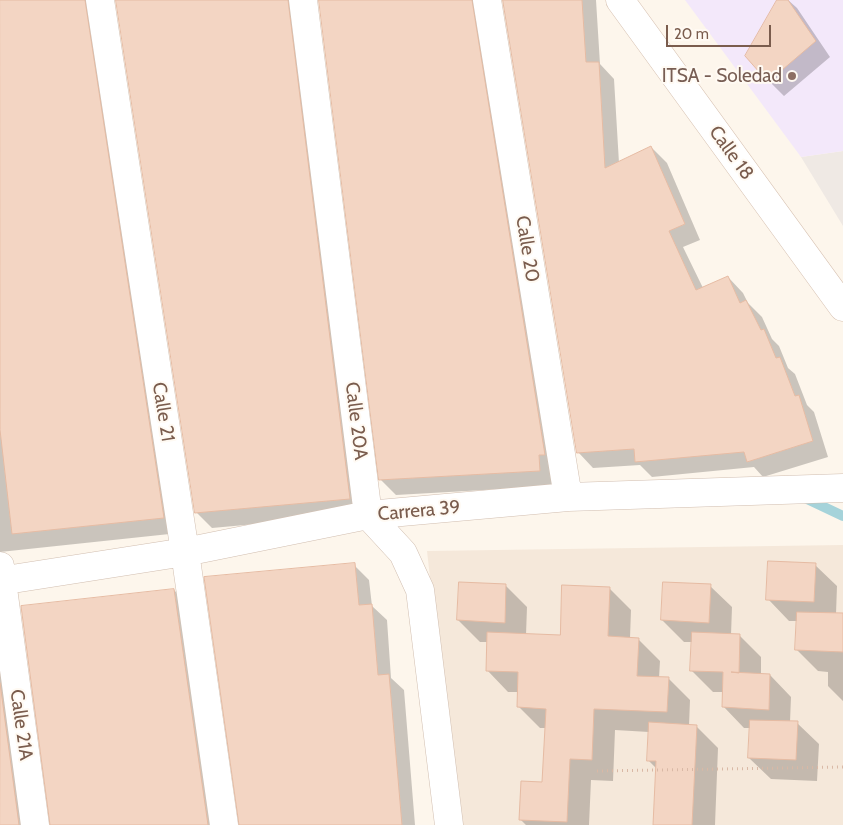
<!DOCTYPE html>
<style>
body{margin:0}
#map{position:relative;width:843px;height:825px;overflow:hidden;background:#fdf6ec;font-family:Cabin,sans-serif}
canvas{display:block}
.scale{position:absolute;left:666px;top:25px;width:105px;height:22px;box-sizing:border-box;border:2px solid #7a5c4d;border-top:0;padding-left:6px;font-size:15px;line-height:18px;white-space:nowrap;color:#7a5c4d;-webkit-text-stroke:4px #fffaf3;paint-order:stroke}
</style>
<div id="map">
<canvas width="843" height="825"></canvas>
<div class="scale">20 m</div>
</div>
<script>
const ctx = document.querySelector('canvas').getContext('2d');
ctx.lineJoin = 'round';
function paint(path, color) { ctx.fillStyle = color; ctx.fill(path, 'evenodd'); }
function stroke(path, color, width, dash) { ctx.strokeStyle = color; ctx.lineWidth = width; ctx.lineCap = dash ? 'butt' : 'round'; ctx.setLineDash(dash || []); ctx.stroke(path); }
function write(font, color, halo, rows, align = 'center') {
  ctx.font = font + ' Cabin,sans-serif'; ctx.lineWidth = 4; ctx.setLineDash([]); ctx.textBaseline = 'middle'; ctx.strokeStyle = halo; ctx.fillStyle = color; for (const [text, x, y, turn = 0] of rows) {
    ctx.save(); ctx.translate(x, y); ctx.rotate((+turn || 0) * Math.PI / 180); ctx.textAlign = isNaN(turn) ? turn : align; if (halo) ctx.strokeText(text, 0, 0); ctx.fillText(text, 0, 0); ctx.restore();
  }
}
paint(new Path2D(`
 M 843,545 L 843,825 L 458,825 L 427,551 Z`), '#f5e8da');
paint(new Path2D(`
 M 843,151 L 843,226 L 801,157 Z`), '#efe9e4');
paint(new Path2D(`
 M 685,0 L 843,0 L 843,151 L 801,157 Z`), '#f3e8fa');
paint(new Path2D(`
 M 0,0 L 113,0 L 179,533 L 0,552 Z
 M 117,0 L 316,0 L 365,514 L 212,528 L 196,512 Z
 M 320,0 L 500,0 L 555,486 L 396,495 L 381,480 Z
 M 503,0 L 596,0 L 600,64 L 614,79 L 619,163 L 651,147 L 667,163 L 700,240 L 683,247 L 703,288 L 728,277 L 743,293 L 748,303 L 762,317 L 772,339 L 779,346 L 788,368 L 795,374 L 807,405 L 814,412 L 828,457 L 763,477 L 754,467 L 652,477 L 640,465 L 593,468 L 578,452 Z
 M 778,0 L 788,0 L 797,8 L 830,57 L 784,96 L 769,81 Z
 M 354,565 L 369,580 L 372,606 L 387,620 L 391,678 L 404,690 L 415,825 L 240,825 Z
 M 815,565 L 837,586 L 836,614 L 843,614 L 843,701 L 828,686 L 828,672 L 818,671 L 796,649 L 798,621 L 789,621 L 768,599 Z
 M 506,586 L 527,607 L 526,635 L 561,636 L 609,588 L 631,610 L 630,638 L 638,639 L 660,661 L 659,678 L 668,678 L 690,700 L 689,726 L 696,726 L 718,748 L 715,825 L 654,825 L 657,769 L 648,760 L 649,732 L 615,730 L 613,781 L 591,780 L 589,825 L 526,825 L 520,819 L 544,783 L 546,728 L 540,728 L 518,706 L 519,692 L 508,692 L 487,670 L 488,642 L 480,642 L 458,620 Z
 M 710,586 L 732,607 L 731,635 L 739,635 L 761,657 L 761,675 L 770,675 L 791,697 L 790,722 L 797,723 L 819,744 L 817,781 L 771,779 L 749,758 L 751,728 L 744,728 L 723,706 L 723,692 L 713,692 L 691,670 L 693,642 L 684,642 L 662,620 Z
 M 174,590 L 189,605 L 221,825 L 51,825 Z
 M 0,620 L 32,825 L 0,825 Z`), '#0003');
stroke(new Path2D(`
 M 805,498 L 843,516`), '#a5d3da', 10);
const building = new Path2D(`
 M 0,0 L 85,0 L 164,518 L 12,534 L 0,430 Z
 M 116,0 L 288,0 L 350,499 L 195,513 Z
 M 319,0 L 472,0 L 545,455 L 539,455 L 540,471 L 379,480 Z
 M 503,0 L 582,0 L 586,62 L 599,62 L 605,168 L 651,146 L 685,224 L 669,231 L 696,290 L 728,276 L 740,303 L 746,300 L 761,330 L 764,329 L 776,358 L 780,357 L 795,396 L 799,395 L 813,441 L 747,462 L 744,452 L 635,462 L 634,449 L 577,453 Z
 M 777,0 L 788,0 L 816,41 L 768,82 L 745,56 Z
 M 768,561 L 816,563 L 814,602 L 766,600 Z
 M 355,563 L 359,605 L 372,604 L 378,675 L 389,674 L 402,825 L 239,825 L 204,577 Z
 M 459,582 L 506,584 L 505,623 L 457,620 Z
 M 663,582 L 711,584 L 709,623 L 661,620 Z
 M 562,585 L 610,587 L 608,636 L 639,638 L 637,676 L 669,677 L 667,712 L 594,709 L 592,760 L 570,759 L 567,822 L 519,820 L 521,781 L 542,782 L 546,709 L 517,707 L 518,672 L 486,671 L 487,632 L 560,635 Z
 M 174,589 L 208,825 L 50,825 L 21,606 Z
 M 797,612 L 843,613 L 843,652 L 795,650 Z
 M 692,632 L 740,634 L 739,673 L 731,672 L 770,674 L 769,710 L 722,707 L 723,672 L 690,671 Z
 M 0,683 L 19,825 L 0,825 Z
 M 750,720 L 798,721 L 796,760 L 748,758 Z
 M 649,722 L 697,725 L 692,825 L 653,825 L 656,761 L 647,761 Z`);
paint(building, '#f3d5c3');
stroke(building, '#e6bba3', 1);
const street = new Path2D(`
 M 100,0 L 185,552 L 224,825
 M 303,0 L 368,515 L 403,553 L 420,590 L 449,825
 M 487,0 L 568,497
 M 0,566 L 35,825
 M 0,581 L 185,552 L 368,515 L 568,497 L 843,488`);
const secondary = new Path2D(`
 M 620,0 L 843,307`);
stroke(street, '#d1beb0', 29);
stroke(secondary, '#d6c0b0', 29);
stroke(new Path2D(`
 M 597,771 L 843,767`), '#d9b8a5', 3, [1, 4]);
stroke(street, '#fff', 28);
stroke(secondary, '#fff', 28);
for (const [x, y, r, color] of [
 [792,76,5,"#8d6e63"]
]) { const dot = new Path2D(); dot.arc(x, y, r, 0, 2 * Math.PI); ctx.fillStyle = color; ctx.fill(dot); stroke(dot, '#fffaf3', 2); }
write('19px', '#785e54', '#fffaf3', [
 ["ITSA - Soledad",782,76]
], 'right');
write('19px', '#7a5c4d', '#fffaf3', [
 ["Calle 18",731,153,54],
 ["Calle 20",527,249,81],
 ["Calle 21",163,412,81],
 ["Calle 20A",356,421,83],
 ["Carrera 39",419,511,-5],
 ["Calle 21A",21,725,82]
]);
</script>
